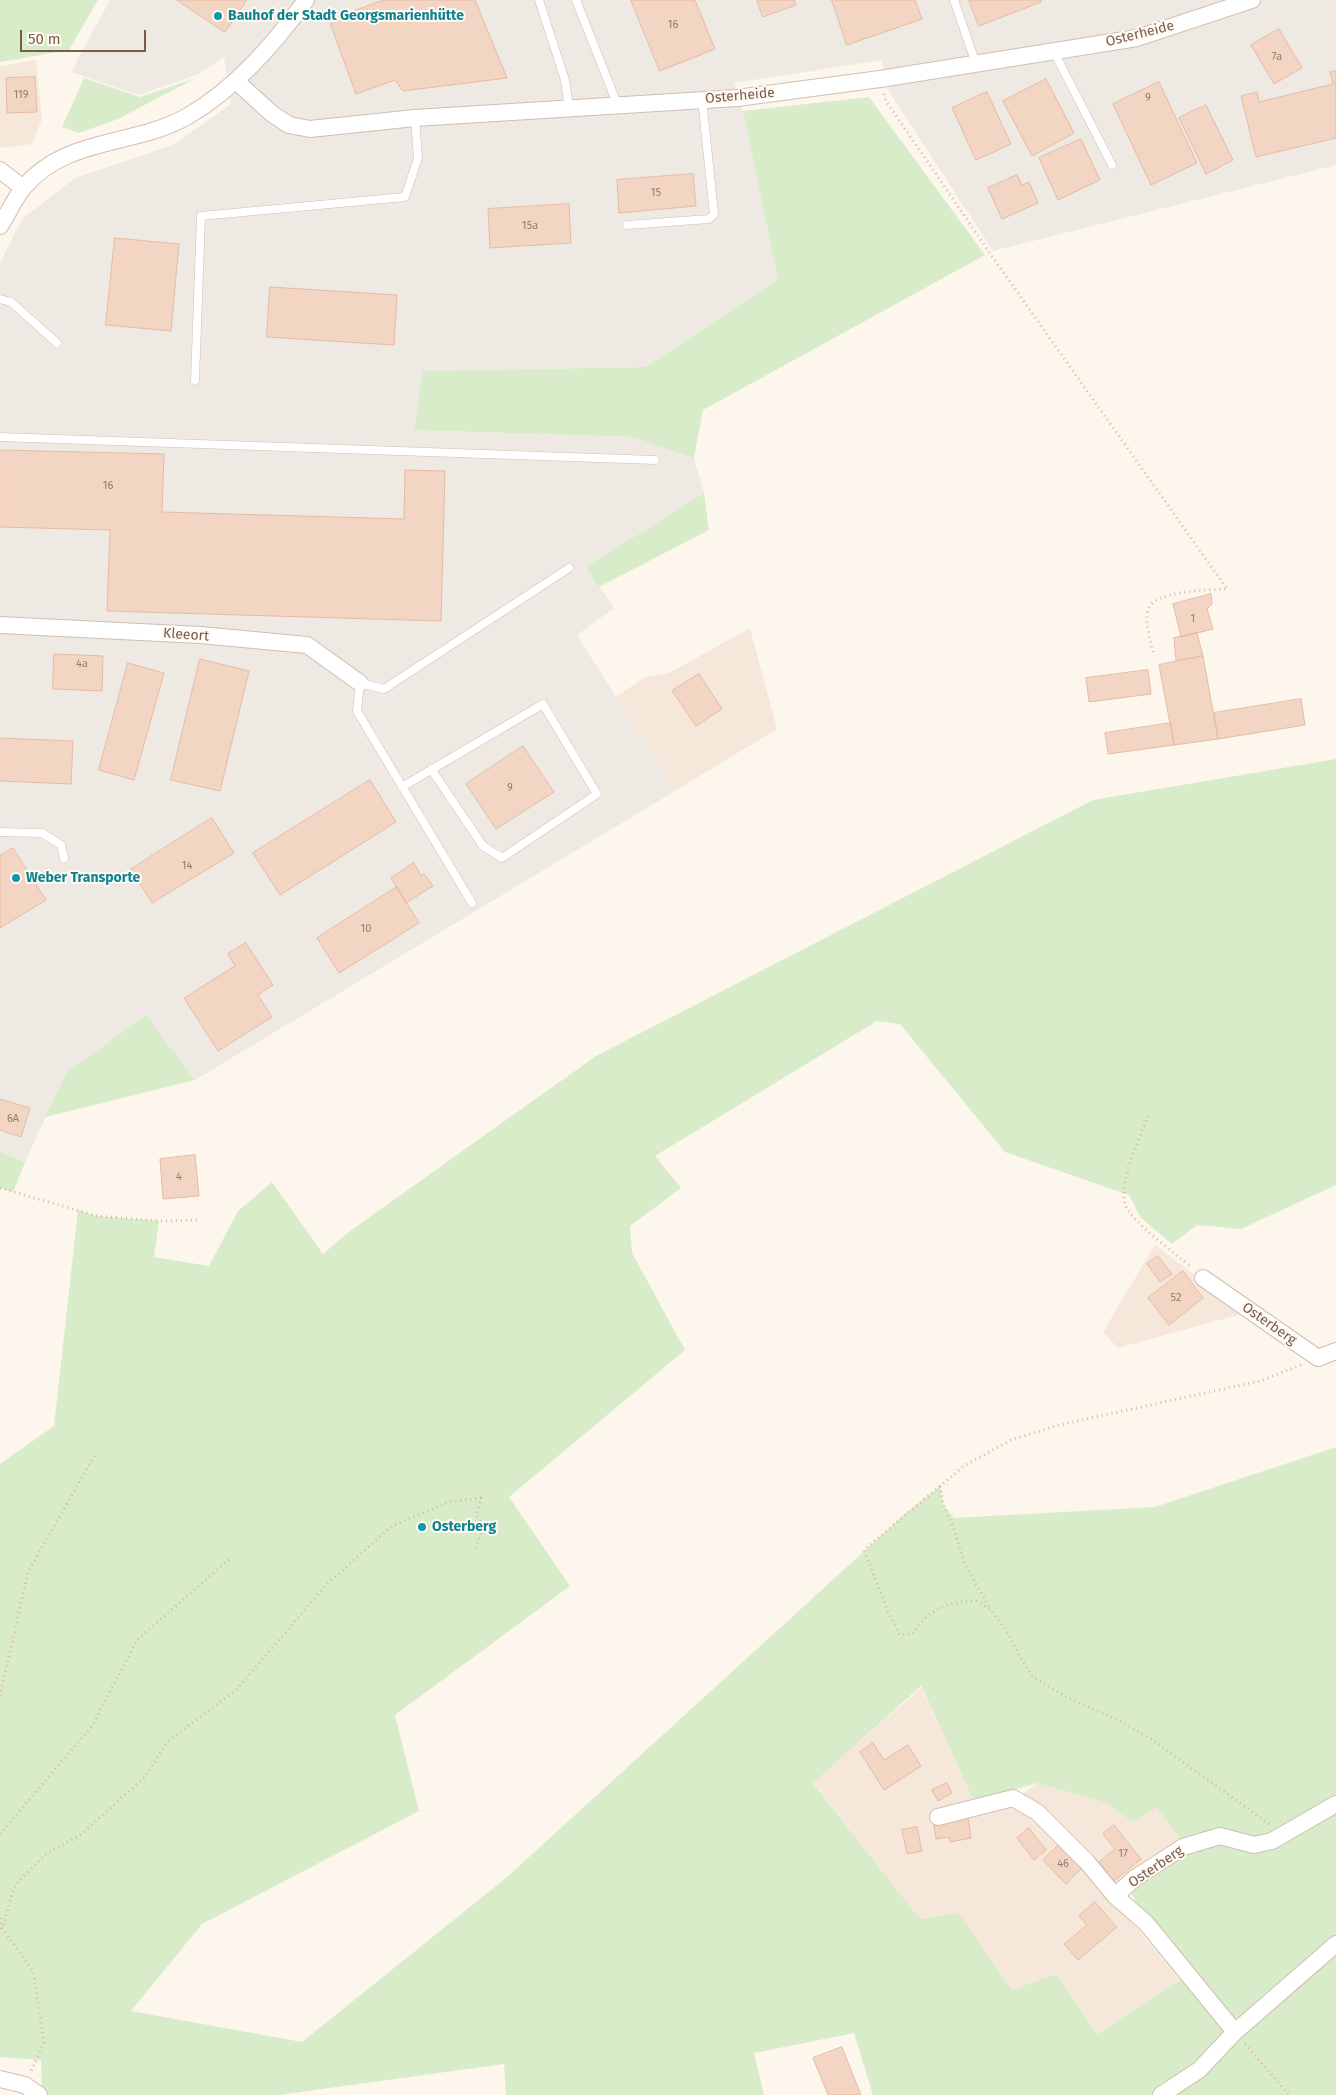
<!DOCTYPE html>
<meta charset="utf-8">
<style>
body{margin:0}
#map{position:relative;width:1336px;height:2095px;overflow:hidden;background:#fdf6ec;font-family:"Fira Sans",sans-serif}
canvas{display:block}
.scale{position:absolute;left:20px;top:30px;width:126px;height:22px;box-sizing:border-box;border:2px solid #7a5c4d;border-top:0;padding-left:6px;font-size:15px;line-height:18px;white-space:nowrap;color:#7a5c4d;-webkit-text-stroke:4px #fffaf3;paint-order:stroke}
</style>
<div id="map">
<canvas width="1336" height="2095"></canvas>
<div class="scale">50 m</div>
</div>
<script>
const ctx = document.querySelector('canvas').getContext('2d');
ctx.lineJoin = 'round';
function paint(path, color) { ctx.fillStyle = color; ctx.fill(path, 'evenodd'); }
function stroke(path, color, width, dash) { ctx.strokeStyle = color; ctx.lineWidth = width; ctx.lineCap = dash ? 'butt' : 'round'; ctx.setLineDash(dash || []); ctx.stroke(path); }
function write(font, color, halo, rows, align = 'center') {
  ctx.font = font + ' "Fira Sans",sans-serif'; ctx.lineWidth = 4; ctx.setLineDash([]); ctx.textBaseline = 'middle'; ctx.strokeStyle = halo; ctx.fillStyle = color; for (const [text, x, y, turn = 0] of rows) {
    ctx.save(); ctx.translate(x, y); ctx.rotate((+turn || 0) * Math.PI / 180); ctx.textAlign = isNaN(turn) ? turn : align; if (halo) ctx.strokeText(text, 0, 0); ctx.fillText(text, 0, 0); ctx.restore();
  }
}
paint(new Path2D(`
 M 36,60 L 42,119 L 32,144 L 0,148 L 0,66 Z
 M 750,628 L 777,729 L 675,791 L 616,697 L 645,677 L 669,673 Z
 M 1155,1245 L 1245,1313 L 1118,1348 L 1103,1332 Z
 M 921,1688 L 974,1800 L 1008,1806 L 1037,1783 L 1103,1802 L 1133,1821 L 1156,1807 L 1182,1842 L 1132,1874 L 1122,1910 L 1180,1980 L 1097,2034 L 1056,1974 L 1012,1991 L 958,1912 L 920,1919 L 813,1782 Z`), '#f5e8da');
paint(new Path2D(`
 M 110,0 L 1336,0 L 1336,165 L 993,251 L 888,90 L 882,60 L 734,83 L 743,111 L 778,280 L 645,367 L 423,371 L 415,430 L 632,437 L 694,458 L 704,493 L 586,567 L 614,608 L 577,635 L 675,791 L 195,1080 L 146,1015 L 66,1073 L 25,1162 L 0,1152 L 0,263 L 22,219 L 75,178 L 173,145 L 231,104 L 224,57 L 199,74 L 139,95 L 71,72 Z`), '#efe9e4');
paint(new Path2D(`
 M 0,0 L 98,0 L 69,50 L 0,62 Z
 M 84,78 L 140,97 L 196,78 L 118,119 L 79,133 L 62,127 Z
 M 869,97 L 985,255 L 703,410 L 694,458 L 632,437 L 414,430 L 423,371 L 645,367 L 778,280 L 743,111 Z
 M 704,493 L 709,530 L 599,587 L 586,567 Z
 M 1336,759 L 1336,1185 L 1241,1229 L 1197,1225 L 1172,1244 L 1141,1218 L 1129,1195 L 1005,1152 L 900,1024 L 877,1021 L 655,1156 L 681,1188 L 630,1226 L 632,1253 L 685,1350 L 509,1497 L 570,1586 L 395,1715 L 419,1811 L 202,1924 L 131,2011 L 302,2042 L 506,1878 L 906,1513 L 940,1486 L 943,1504 L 954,1518 L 1155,1507 L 1336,1447 L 1336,2095 L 873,2095 L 854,2033 L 754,2053 L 764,2095 L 506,2095 L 504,2064 L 278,2095 L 42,2095 L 41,2060 L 0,2057 L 0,1464 L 54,1426 L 78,1210 L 97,1216 L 159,1221 L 154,1257 L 209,1266 L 238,1211 L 272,1182 L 323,1254 L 346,1234 L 596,1056 L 1093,800 ZM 921,1686 L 974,1801 L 1037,1783 L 1103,1802 L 1133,1822 L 1156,1807 L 1182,1842 L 1131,1892 L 1138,1906 L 1192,1968 L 1180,1980 L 1097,2034 L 1056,1974 L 1012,1990 L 958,1912 L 920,1919 L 813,1783 Z
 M 146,1015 L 195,1080 L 45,1117 L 66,1073 Z
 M 0,1152 L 25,1162 L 13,1192 L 0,1188 Z`), '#d8ecc9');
const building = new Path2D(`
 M 177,0 L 247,0 L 225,32 Z
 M 384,0 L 475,0 L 507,78 L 403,91 L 395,80 L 356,94 L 329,20 Z
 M 631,0 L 695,0 L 715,49 L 660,71 Z
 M 757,0 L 794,0 L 796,5 L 763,17 Z
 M 832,0 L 915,0 L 922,19 L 847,45 Z
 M 969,0 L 1041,0 L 1041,2 L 979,26 Z
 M 1279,29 L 1302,68 L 1274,84 L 1251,45 Z
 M 1336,71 L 1336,138 L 1256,157 L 1241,96 L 1257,92 L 1259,102 L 1333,84 L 1330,72 Z
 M 35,77 L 37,112 L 7,113 L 6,78 Z
 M 1046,79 L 1074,133 L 1032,156 L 1003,101 Z
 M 1159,82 L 1197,163 L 1151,185 L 1113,104 Z
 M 987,92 L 1011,144 L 976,160 L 952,108 Z
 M 1206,105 L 1233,160 L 1206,174 L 1179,118 Z
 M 1081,139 L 1100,180 L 1058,200 L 1039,158 Z
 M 693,174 L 696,206 L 619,213 L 617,180 Z
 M 1017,175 L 1022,185 L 1029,182 L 1038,203 L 1002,219 L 988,188 Z
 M 569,204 L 571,243 L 490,248 L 488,209 Z
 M 115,238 L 179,244 L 171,331 L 106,325 Z
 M 270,287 L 397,295 L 394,345 L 267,337 Z
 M 0,450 L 164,454 L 162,512 L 404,519 L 405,470 L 445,471 L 441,621 L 107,611 L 110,530 L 0,527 Z
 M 1211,594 L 1212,604 L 1207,609 L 1213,629 L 1181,637 L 1173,604 Z
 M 1197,633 L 1203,656 L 1176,661 L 1174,638 Z
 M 54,654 L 103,656 L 102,691 L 53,689 Z
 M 1203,656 L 1218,739 L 1174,745 L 1159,665 Z
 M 200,659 L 249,671 L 220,791 L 171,780 Z
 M 128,663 L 164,673 L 134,780 L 99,770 Z
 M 1148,670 L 1151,694 L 1089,702 L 1086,678 Z
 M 699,674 L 722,709 L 696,726 L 672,691 Z
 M 1301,699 L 1305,725 L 1218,739 L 1214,713 Z
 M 1171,723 L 1174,745 L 1108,754 L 1105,733 Z
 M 0,738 L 73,741 L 71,784 L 0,781 Z
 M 523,746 L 554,792 L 496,829 L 466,784 Z
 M 370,780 L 396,822 L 280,895 L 253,853 Z
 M 212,818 L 234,853 L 152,903 L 131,869 Z
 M 13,848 L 46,900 L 0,928 L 0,856 Z
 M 414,863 L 421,876 L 424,874 L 433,886 L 406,903 L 391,878 Z
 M 397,887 L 419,923 L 339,973 L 317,938 Z
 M 246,943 L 273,985 L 258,995 L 272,1017 L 218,1051 L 184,998 L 235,966 L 228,954 Z
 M 0,1099 L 30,1108 L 21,1137 L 0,1130 Z
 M 195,1155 L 199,1196 L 163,1199 L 160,1159 Z
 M 1158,1256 L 1172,1274 L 1160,1282 L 1147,1264 Z
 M 1183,1271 L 1203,1298 L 1169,1325 L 1148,1298 Z
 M 873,1743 L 884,1760 L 908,1745 L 921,1766 L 884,1790 L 860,1752 Z
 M 947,1783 L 952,1793 L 938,1801 L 932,1790 Z
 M 968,1817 L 971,1838 L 950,1842 L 949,1837 L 936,1839 L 934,1825 L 946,1824 L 945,1820 Z
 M 1114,1825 L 1141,1859 L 1114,1881 L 1099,1862 L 1115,1849 L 1103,1834 Z
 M 917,1827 L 922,1851 L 907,1854 L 902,1830 Z
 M 1029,1828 L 1046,1850 L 1034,1860 L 1017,1838 Z
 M 1060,1844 L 1082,1868 L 1066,1884 L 1043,1860 Z
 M 1095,1902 L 1117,1927 L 1078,1960 L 1064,1944 L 1087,1925 L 1079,1916 Z
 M 842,2047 L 861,2095 L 828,2095 L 813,2058 Z`);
paint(building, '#f3d5c3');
stroke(building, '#e6bba3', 1);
const service = new Path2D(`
 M 539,0 L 565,80 L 569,108
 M 576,0 L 618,106
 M 954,0 L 976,64
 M 1054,52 L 1112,165
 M 627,225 L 709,219 L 714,214 L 702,99
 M 0,299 L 11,302 L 57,343
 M 195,380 L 201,216 L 405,197 L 418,158 L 415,118
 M 0,437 L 655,460
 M 402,787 L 543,704 L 597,794 L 502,858 L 483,846 L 431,769
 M 0,832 L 42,833 L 61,845 L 64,858
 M 472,903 L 357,711 L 360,683 L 384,689 L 569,568`);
const minor = new Path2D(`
 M 236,81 L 271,113 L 289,125 L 310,129 L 415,118 L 737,98 L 880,79 L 1137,38 L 1252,0
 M 0,170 L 23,188
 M 0,226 C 8,214 14,199 24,187 C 67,136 134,147 188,116 C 236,88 274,44 306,0
 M 0,625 L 200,635 L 307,645 L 360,683
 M 1203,1278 L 1318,1358 L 1336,1351
 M 938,1817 L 1013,1798 L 1037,1812 L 1087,1862 L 1115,1896
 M 1235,2032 L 1146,1923 L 1115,1896 L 1135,1878 L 1183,1847 L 1220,1836 L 1254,1845 L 1272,1841 L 1336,1804
 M 0,2079 L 25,2085 L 39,2095
 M 1161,2095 L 1199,2070 L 1235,2032 L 1336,1944`);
stroke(service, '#d1beb0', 9);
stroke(minor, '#d1beb0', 18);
stroke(new Path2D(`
 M 884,94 L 886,101 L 996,262 L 1227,589
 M 1153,652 C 1151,641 1144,622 1148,610 C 1154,590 1209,590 1226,589
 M 1148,1116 C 1139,1140 1119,1180 1125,1204 C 1129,1220 1177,1255 1191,1267
 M 0,1188 L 97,1216 L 159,1221 L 198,1220
 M 940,1486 L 943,1504 L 954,1529 L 965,1565 L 991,1610
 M 0,1696 L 28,1572 L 96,1453
 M 1269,1824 L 1151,1739 L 1122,1722 L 1068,1698 L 1033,1677 L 1021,1659 L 1008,1633 L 991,1610 L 975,1600 C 945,1604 930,1607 913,1634 L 900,1635 L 888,1612 L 864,1550 L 964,1466 L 1011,1440 L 1059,1425 L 1260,1381 L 1301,1365
 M 0,1834 L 92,1726 L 137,1640 L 232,1557
 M 0,1918 L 2,1929 L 15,1885 L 47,1853 L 79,1836 L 145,1777 L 168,1741 L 236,1690 L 327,1584 L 392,1526 L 448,1502 L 481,1498 L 476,1515 L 484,1525 L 476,1548
 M 2,1928 L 33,1971 L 44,2043 L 31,2071
 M 1245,2044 L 1289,2095`), '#d9b8a5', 3, [1, 4]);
stroke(service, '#fff', 8);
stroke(minor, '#fff', 16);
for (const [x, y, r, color] of [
 [218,16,5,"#0f9aa8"],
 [16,878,5,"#0f9aa8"],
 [422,1527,5,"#0f9aa8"]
]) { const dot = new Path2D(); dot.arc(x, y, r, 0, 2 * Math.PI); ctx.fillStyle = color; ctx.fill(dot); stroke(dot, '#fffaf3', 2); }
write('11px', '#987a6a', null, [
 ["16",673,25],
 ["7a",1277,57],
 ["119",21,95],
 ["9",1148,98],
 ["15",656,193],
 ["15a",530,226],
 ["16",108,486],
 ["1",1193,619],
 ["4a",82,664],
 ["9",510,788],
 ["14",187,866],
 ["10",366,929],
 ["6A",13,1119],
 ["4",179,1177],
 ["52",1176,1298],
 ["17",1123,1854],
 ["46",1063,1864]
]);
write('bold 14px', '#0d838f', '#fffaf3', [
 ["Bauhof der Stadt Georgsmarienhütte",228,16],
 ["Weber Transporte",26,878],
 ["Osterberg",432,1527]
], 'left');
write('14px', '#7a5c4d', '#fffaf3', [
 ["Osterheide",1140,34,-14],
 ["Osterheide",740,96,-5],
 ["Kleeort",186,635,4],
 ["Osterberg",1269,1324,35],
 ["Osterberg",1156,1867,-34]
]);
</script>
